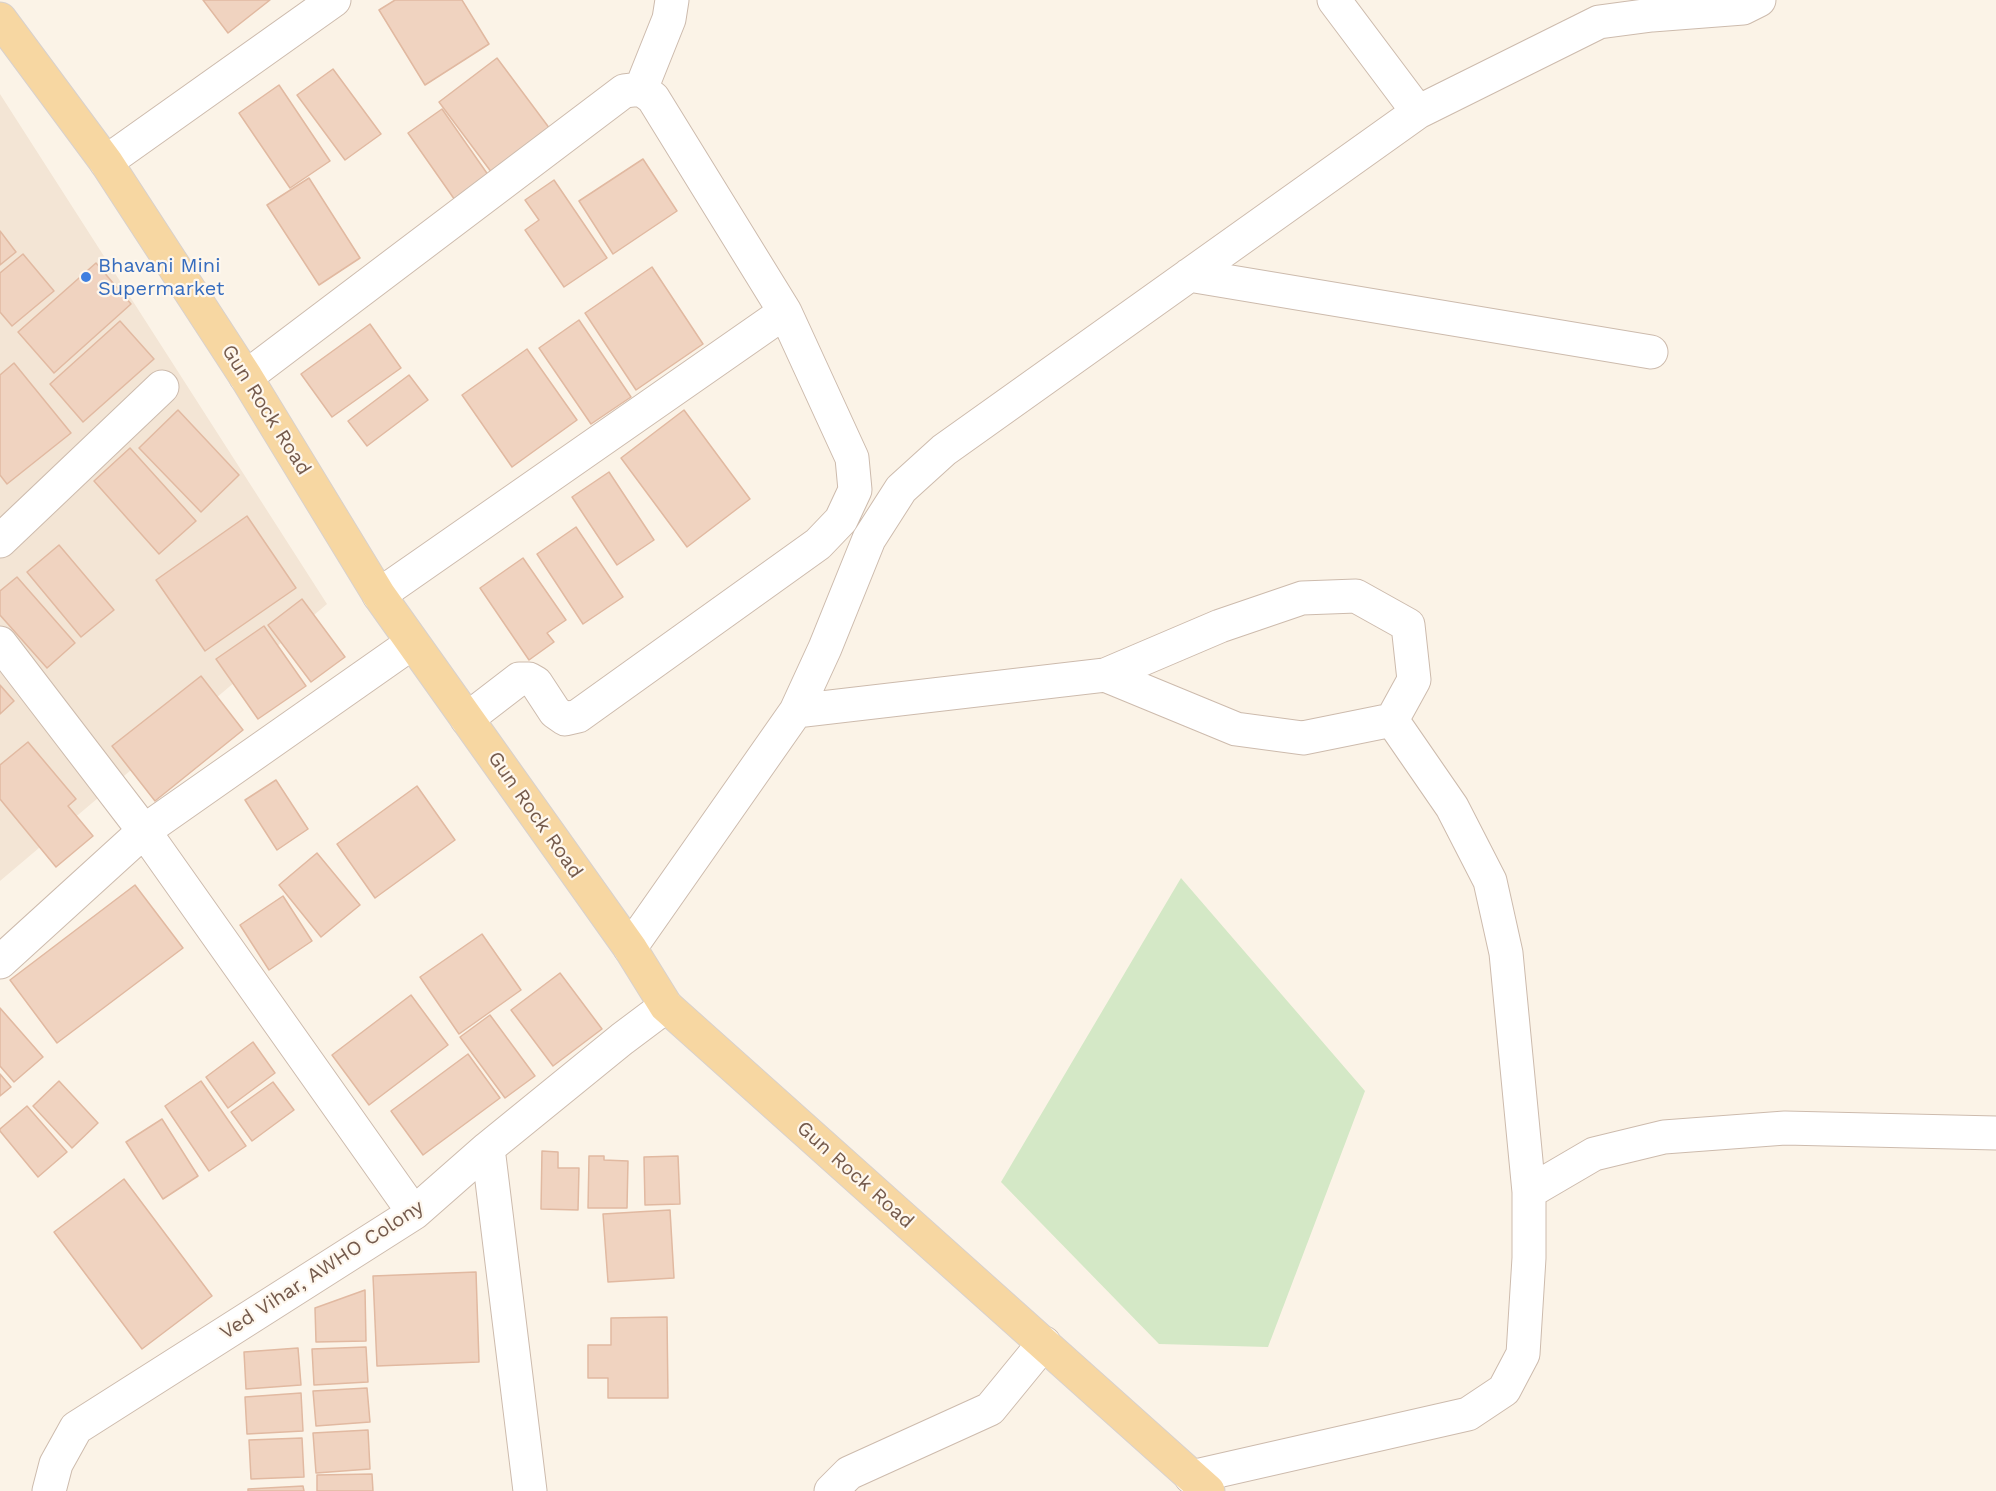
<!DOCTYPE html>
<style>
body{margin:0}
canvas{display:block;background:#fbf3e7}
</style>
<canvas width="1996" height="1491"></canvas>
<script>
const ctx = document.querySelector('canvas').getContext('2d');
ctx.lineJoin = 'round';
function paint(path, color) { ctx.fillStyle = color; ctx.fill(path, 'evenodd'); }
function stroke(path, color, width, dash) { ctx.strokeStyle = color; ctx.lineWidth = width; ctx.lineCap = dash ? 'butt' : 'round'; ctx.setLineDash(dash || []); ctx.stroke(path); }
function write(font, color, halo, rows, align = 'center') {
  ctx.font = font + ' "Work Sans",sans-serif'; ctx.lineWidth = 4.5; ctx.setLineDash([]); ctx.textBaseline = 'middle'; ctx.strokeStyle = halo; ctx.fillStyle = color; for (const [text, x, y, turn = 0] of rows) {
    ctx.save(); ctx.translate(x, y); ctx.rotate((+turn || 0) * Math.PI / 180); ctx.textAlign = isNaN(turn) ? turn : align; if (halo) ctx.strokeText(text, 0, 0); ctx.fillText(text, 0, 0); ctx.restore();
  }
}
paint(new Path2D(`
 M 0,94 L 327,604 L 0,881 Z`), '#f3e5d5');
paint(new Path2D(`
 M 1181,878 L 1365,1091 L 1268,1347 L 1159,1344 L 1001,1182 Z`), '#d4e8c6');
const building = new Path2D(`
 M 203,0 L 270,0 L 228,33 Z
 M 395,0 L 462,0 L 489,44 L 425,85 L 379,10 Z
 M 497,58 L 553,133 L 495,177 L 439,102 Z
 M 333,69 L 381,134 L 345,160 L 297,95 Z
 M 279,85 L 330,161 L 290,188 L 239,113 Z
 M 442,109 L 491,179 L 457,203 L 408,133 Z
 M 643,159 L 677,211 L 613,254 L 579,201 Z
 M 309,178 L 360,258 L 319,285 L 267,205 Z
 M 554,180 L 607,258 L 564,287 L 525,230 L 539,220 L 525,200 Z
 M 0,231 L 16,252 L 0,265 Z
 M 23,254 L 54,291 L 12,326 L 0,312 L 0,273 Z
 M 96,263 L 131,304 L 54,373 L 18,332 Z
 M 652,267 L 703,344 L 636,390 L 585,313 Z
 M 579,320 L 631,397 L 591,424 L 539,348 Z
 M 120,321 L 154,359 L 83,422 L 50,384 Z
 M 370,324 L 401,368 L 332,417 L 301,374 Z
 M 527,349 L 577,420 L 512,467 L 462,395 Z
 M 14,363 L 71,433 L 7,484 L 0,475 L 0,375 Z
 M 409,375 L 428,400 L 367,446 L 348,421 Z
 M 178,410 L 239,475 L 201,512 L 139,448 Z
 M 684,410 L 750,499 L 687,547 L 621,458 Z
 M 130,448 L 196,521 L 159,554 L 94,481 Z
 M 609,472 L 654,540 L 617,565 L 572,497 Z
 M 247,516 L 296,588 L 205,651 L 156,580 Z
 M 576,527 L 623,597 L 583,624 L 537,554 Z
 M 59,545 L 114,610 L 81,637 L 27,572 Z
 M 523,558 L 566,620 L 547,633 L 554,642 L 529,660 L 480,588 Z
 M 17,577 L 75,643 L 47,668 L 0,615 L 0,591 Z
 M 302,599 L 345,657 L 311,682 L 268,625 Z
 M 264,626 L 306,686 L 258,719 L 216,659 Z
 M 201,676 L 243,730 L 155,801 L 112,746 Z
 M 0,685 L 14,701 L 0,714 Z
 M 28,742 L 76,799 L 68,806 L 93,836 L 56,867 L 0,799 L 0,765 Z
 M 276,780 L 308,829 L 277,850 L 245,800 Z
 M 417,786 L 455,840 L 375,898 L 337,844 Z
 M 317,853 L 360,905 L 321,937 L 279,885 Z
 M 135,885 L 183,948 L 57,1043 L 10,980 Z
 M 283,896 L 312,941 L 269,970 L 240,925 Z
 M 482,934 L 521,990 L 459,1034 L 420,977 Z
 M 560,973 L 602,1029 L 553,1066 L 511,1010 Z
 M 411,995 L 448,1045 L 369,1105 L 332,1055 Z
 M 0,1008 L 43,1057 L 14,1082 L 0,1066 Z
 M 490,1015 L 535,1076 L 505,1098 L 460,1037 Z
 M 253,1042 L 275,1073 L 228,1108 L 206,1077 Z
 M 468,1054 L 500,1098 L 423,1155 L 391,1111 Z
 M 0,1074 L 11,1087 L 0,1096 Z
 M 59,1081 L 98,1123 L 72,1148 L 33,1106 Z
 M 201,1081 L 246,1146 L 209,1171 L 165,1106 Z
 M 273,1082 L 294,1110 L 252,1141 L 231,1112 Z
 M 27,1106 L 67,1152 L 38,1177 L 0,1131 L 0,1129 Z
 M 162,1119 L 198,1176 L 163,1199 L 126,1142 Z
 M 542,1151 L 558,1152 L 558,1168 L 579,1168 L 578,1210 L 541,1209 Z
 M 589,1156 L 604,1156 L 604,1160 L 628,1161 L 627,1208 L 588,1208 Z
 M 678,1156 L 680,1204 L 645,1205 L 644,1157 Z
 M 124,1179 L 212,1296 L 142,1349 L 54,1232 Z
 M 670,1210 L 674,1278 L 608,1282 L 603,1214 Z
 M 476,1272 L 479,1362 L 377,1366 L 373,1276 Z
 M 365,1290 L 366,1341 L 316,1342 L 315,1308 Z
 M 667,1317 L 668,1398 L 608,1398 L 608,1378 L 588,1378 L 588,1345 L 611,1345 L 611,1318 Z
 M 366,1347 L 368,1382 L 314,1385 L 312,1349 Z
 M 298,1348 L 301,1385 L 246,1389 L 244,1352 Z
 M 367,1388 L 370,1422 L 316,1426 L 313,1391 Z
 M 301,1393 L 303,1431 L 247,1434 L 245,1397 Z
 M 368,1430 L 370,1469 L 316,1473 L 313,1433 Z
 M 302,1438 L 304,1477 L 251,1479 L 249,1440 Z
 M 372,1474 L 373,1491 L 317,1491 L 317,1475 Z
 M 303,1486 L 304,1491 L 248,1491 L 248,1489 Z`);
paint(building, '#f0d3c0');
stroke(building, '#e1b9a1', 1.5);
const minor = new Path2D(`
 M 1334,0 L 1418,112 L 1599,22 L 1652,15 L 1743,8 L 1759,0
 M 641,89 L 669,19 L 672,0
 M 106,162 L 334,0
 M 1189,275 L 1651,352
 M 246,377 L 624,91 L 641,89 L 653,98 L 785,312 L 379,595
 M 0,541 L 162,387
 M 0,643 L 144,831 L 414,1213
 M 796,711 L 1105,675 L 1236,729 L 1303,738 L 1392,720 L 1414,680 L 1408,625 L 1356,596 L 1302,598 L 1220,626 L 1105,675
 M 467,719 L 519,679 L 529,679 L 536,683 L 555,712 L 565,719 L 578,716 L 818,544 L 841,520 L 855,490 L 852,458 L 785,312
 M 1392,720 L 1452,807 L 1490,881 L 1506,953 L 1529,1192
 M 630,948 L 796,711 L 825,648 L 869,539 L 901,489 L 944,450 L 1418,112
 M 0,962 L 144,831 L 412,643
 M 488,1148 L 530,1491
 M 1191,1477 L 1468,1414 L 1504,1390 L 1523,1354 L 1529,1258 L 1529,1192 L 1594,1154 L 1664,1137 L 1785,1128 L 1996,1133
 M 49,1491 L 56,1464 L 76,1428 L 414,1213 L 488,1148 L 622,1039 L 666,1006
 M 831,1491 L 849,1473 L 990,1409 L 1044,1343`);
const major = new Path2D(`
 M 0,19 L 106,162 L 246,377 L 379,595 L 630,948 L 666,1006 L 1208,1491`);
stroke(minor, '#cdbbad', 35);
stroke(major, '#d8d1cd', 35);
stroke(minor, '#fff', 33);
stroke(major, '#f7d7a2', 33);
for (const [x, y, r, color] of [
 [86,277,6,"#3f7fe0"]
]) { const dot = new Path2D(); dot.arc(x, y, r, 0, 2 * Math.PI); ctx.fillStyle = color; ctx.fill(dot); stroke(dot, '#fef7ed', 2); }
write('20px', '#366cbe', '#fef7ed', [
 ["Bhavani Mini",98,266],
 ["Supermarket",98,289]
], 'left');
write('20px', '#745a4c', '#fef7ed', [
 ["Gun Rock Road",266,410,58],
 ["Gun Rock Road",535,815,55],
 ["Gun Rock Road",855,1175,42],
 ["Ved Vihar, AWHO Colony",322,1270,-33]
]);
</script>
